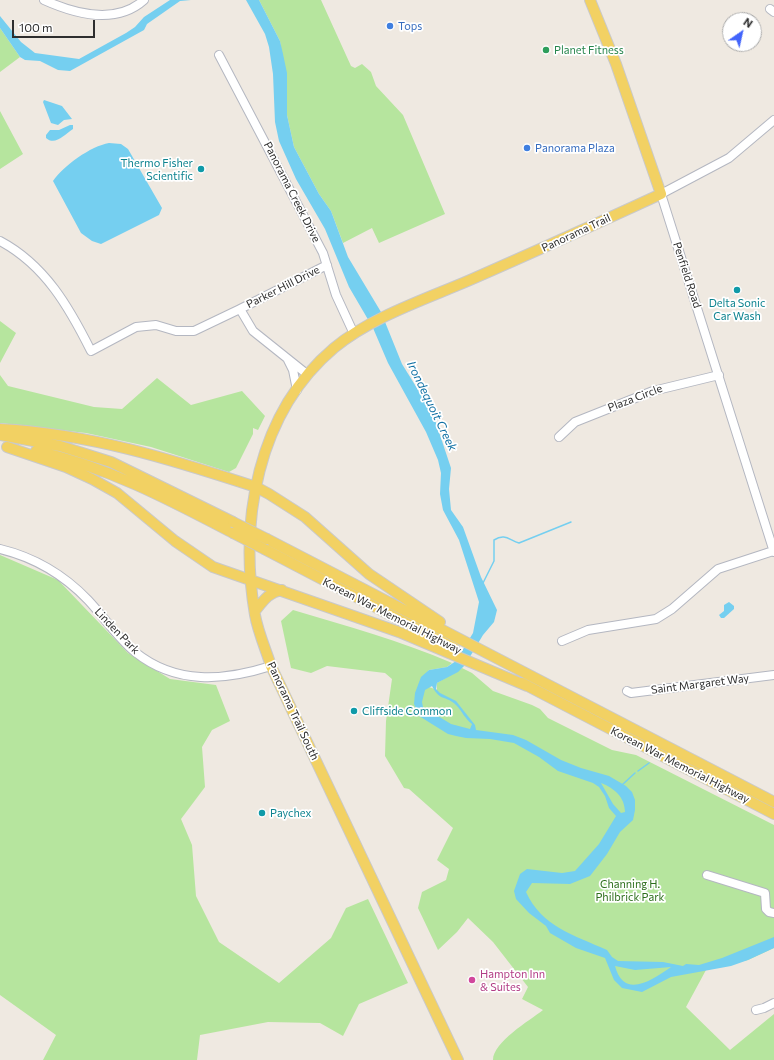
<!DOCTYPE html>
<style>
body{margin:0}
#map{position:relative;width:774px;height:1060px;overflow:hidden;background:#efe9e1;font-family:Commissioner,sans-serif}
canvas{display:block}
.north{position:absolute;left:722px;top:12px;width:40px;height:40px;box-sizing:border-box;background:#fff;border:1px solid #ababab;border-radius:50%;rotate:34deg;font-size:11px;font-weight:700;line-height:16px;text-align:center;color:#2e2e2e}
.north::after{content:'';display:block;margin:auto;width:14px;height:18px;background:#4264fb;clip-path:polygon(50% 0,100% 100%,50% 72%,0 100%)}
.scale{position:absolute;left:12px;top:20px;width:83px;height:18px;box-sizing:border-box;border:2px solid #2e2e2e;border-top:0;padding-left:5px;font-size:12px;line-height:14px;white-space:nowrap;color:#2e2e2e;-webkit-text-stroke:3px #fff;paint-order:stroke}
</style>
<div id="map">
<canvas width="774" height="1060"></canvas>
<div class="north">N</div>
<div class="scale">100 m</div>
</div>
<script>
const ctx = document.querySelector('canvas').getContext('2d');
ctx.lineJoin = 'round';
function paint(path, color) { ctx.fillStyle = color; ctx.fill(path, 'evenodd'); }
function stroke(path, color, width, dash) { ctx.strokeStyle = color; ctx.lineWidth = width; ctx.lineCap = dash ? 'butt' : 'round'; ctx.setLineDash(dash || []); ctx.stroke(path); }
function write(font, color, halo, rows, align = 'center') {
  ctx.font = font + ' Commissioner,sans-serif'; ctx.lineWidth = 3.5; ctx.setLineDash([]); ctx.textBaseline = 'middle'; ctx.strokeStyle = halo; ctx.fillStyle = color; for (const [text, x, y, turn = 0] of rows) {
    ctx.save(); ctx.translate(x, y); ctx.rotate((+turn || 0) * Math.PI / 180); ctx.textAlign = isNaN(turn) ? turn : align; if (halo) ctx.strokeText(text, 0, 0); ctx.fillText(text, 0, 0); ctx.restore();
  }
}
paint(new Path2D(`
 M 259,0 L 321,0 L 351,66 L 355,68 L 362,64 L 371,72 L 376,86 L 403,115 L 445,214 L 379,243 L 372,228 L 343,243 L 331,211 L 319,194 L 294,147 L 287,115 L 287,91 L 280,41 Z
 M 0,28 L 20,57 L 0,72 Z
 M 0,111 L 23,154 L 0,169 Z
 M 0,321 L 16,333 L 0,363 Z
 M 0,375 L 8,386 L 94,407 L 122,409 L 157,378 L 191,405 L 242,391 L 265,416 L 258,430 L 253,428 L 253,434 L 236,468 L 229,472 L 151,447 L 86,433 L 0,423 Z
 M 0,555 L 58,580 L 128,653 L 170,679 L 216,685 L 230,721 L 212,730 L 202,747 L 205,787 L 181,819 L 192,845 L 196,896 L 219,942 L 279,983 L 331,938 L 346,908 L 368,899 L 408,983 L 359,1004 L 343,1036 L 320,1023 L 268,1022 L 200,1035 L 197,1060 L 43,1060 L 56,1035 L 0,995 Z
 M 293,610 C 347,626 401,641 452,663 L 447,667 L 429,670 L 419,683 L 437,690 L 437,683 L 462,668 L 472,673 L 493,691 L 532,705 L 540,709 L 548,718 L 612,750 L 636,755 L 774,825 L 774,948 L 748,960 L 706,970 L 686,1007 L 730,1050 L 774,1014 L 774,1060 L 493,1060 C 493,1042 529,1021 543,1010 L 522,999 L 528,987 L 493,942 L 468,918 L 457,932 L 438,950 L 418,908 L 422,892 L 446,880 L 449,869 L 437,860 L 453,828 L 409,789 L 404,788 L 385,756 L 386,721 L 392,679 L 385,673 L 327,666 L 311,673 L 291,668 L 281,621 Z`), '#b6e59e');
paint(new Path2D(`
 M 170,0 L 191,0 L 180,1 L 147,24 L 144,30 L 70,71 L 58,70 L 40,61 L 25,60 L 20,57 L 0,28 L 0,16 L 21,42 L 35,53 L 79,59 L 126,33 L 135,27 L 144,17 Z
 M 246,0 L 259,0 L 280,41 L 283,54 L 287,73 L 287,115 L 294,147 L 319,194 L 331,211 L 348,257 L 381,312 L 402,364 L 433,414 L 451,468 L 449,489 L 451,510 L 463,527 L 481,577 L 497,610 L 494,622 L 483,635 L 465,665 L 458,672 L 437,683 L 436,689 L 440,693 L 456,701 L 475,725 L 476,730 L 513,735 L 526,740 L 561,760 L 581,768 L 609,776 L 626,786 L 632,792 L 635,800 L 635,810 L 633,820 L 620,832 L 607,854 L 590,876 L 570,884 L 532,883 L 526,892 C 542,927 574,935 607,950 L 612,957 L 618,961 L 663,962 L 683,966 L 686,964 L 699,965 L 722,958 L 774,937 L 774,948 L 748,960 L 731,966 L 671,977 L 642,992 L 622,988 L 614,980 L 605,958 L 576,948 L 550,933 L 546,926 L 529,913 L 516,899 L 514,891 L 520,874 L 527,869 L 562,873 L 575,871 L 599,844 L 616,816 L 609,808 L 605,796 L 599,787 L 593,783 L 558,771 L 539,757 L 514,743 L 490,739 L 466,738 L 456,736 L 448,734 L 419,716 L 414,704 L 415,693 L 421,677 L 429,670 L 447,667 L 456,661 L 473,633 L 479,602 L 459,540 L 443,510 L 440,494 L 441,473 L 438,460 L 426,432 L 388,363 L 373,328 L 349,287 L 325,229 L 296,179 L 279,141 L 275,122 L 273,74 L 269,47 L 265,34 ZM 432,686 C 440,702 446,695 456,705 C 462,711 465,719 472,724 L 470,729 L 451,724 L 423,707 L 422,702 L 425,690 ZM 601,783 C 614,788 625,797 625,812 L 621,813 L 613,804 ZM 615,966 L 635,970 L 671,967 C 652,980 624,1000 615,966 Z
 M 44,100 L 62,106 L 72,119 L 64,120 L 58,125 L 51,123 L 43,102 Z
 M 70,125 L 73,125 L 73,129 C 64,135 55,146 46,138 L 46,135 L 50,130 L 59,130 Z
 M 109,143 L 121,144 L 128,149 L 162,208 L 159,215 L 101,244 L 92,241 L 81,233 L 53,181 C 63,166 91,146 109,143 Z
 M 729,602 L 734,606 L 734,609 L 724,618 L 721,618 L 719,615 L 724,611 L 724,605 Z`), '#75cff0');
stroke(new Path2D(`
 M 483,583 L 494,561 L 494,540 C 505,533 509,540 519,543 L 571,522
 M 638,771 L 649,763
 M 622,785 L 635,773`), '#75cff0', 1.5);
const minor = new Path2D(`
 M 44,0 C 75,14 116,25 144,0
 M 770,9 L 774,12
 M 219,55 L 323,253 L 336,295 L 354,334
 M 774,120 L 729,158 L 661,194 L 774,552
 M 0,241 C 45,265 69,307 91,351 L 136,327 L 156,325 L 176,331 L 194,331 L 240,309 L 253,331 L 308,375
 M 240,309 L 327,265
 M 288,360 L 293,370 L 297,390
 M 559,437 L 575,422 L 653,391 L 719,375
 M 0,549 C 33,557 64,575 88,600 C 104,617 117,637 135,652 C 176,685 224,681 271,666
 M 562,641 L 588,630 L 656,619 L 672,609 L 718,569 L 773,551
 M 627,691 L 631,693 L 774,675
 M 707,875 L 765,893 L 766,909 L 769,912 L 774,913
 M 756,1010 L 764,1008 L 774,1003`);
const major = new Path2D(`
 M 0,429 C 91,434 170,459 256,487 L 269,494 L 305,517 L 369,574 L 440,622
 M 0,435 L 60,446 L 111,462 L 233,522
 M 7,447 L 66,467 L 92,479 L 117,493 L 175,541 L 213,567 L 399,632 L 527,686
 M 36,451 C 108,467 168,499 233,533
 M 267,539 L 774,802
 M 266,550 L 454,648
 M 255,611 C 263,601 269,592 282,590
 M 522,683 L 774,814
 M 458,1060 L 271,666 C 266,650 258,632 255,615 C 239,521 257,413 334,348 C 371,317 426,299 470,280 C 534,252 598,223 661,194 L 616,64 L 590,0`);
stroke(minor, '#b4b7c1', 10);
stroke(major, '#c9c9c9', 12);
stroke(minor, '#fff', 8);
stroke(major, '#f2d163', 10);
const majorBridge = new Path2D(`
 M 233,522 L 267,539
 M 233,533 L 266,550`);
stroke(majorBridge, '#c9c9c9', 12, []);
stroke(majorBridge, '#f2d163', 10);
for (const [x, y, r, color] of [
 [390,26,4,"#3f7fe0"],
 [546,50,4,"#2e9e5b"],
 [527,148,4,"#3f7fe0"],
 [201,169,4,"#0f9aa8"],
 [737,290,4,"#0f9aa8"],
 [354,711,4,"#0f9aa8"],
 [262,813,4,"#0f9aa8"],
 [472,980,4,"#d1479c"]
]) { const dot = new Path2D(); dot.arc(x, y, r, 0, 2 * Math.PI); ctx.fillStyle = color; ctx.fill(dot); stroke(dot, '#fff', 1.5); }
write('11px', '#366cbe', '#fff', [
 ["Tops",398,26],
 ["Panorama Plaza",535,148]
], 'left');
write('11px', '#27864d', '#fff', [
 ["Planet Fitness",554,50]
], 'left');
write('11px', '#0d838f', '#fff', [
 ["Thermo Fisher",193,163,"right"],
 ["Scientific",193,176,"right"],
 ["Delta Sonic",737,303,"center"],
 ["Car Wash",737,316,"center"],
 ["Cliffside Common",362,711],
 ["Paychex",270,813]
], 'left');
write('11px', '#2e2e2e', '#fff', [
 ["Panorama Creek Drive",292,192,63],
 ["Panorama Trail",576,233,-25],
 ["Penfield Road",687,275,72],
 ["Parker Hill Drive",283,287,-27],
 ["Plaza Circle",635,398,-21],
 ["Korean War Memorial Highway",392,616,27],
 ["Linden Park",117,631,46],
 ["Saint Margaret Way",700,684,-7],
 ["Panorama Trail South",293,711,65],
 ["Korean War Memorial Highway",680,765,27]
]);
write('11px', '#2c6e1b', '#fff', [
 ["Channing H.",630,884],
 ["Philbrick Park",630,897]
]);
write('11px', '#b23c85', '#fff', [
 ["Hampton Inn",480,974],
 ["& Suites",480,987]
], 'left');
write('italic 12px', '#0d6fa3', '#fff', [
 ["Irondequoit Creek",432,406,64]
]);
</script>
